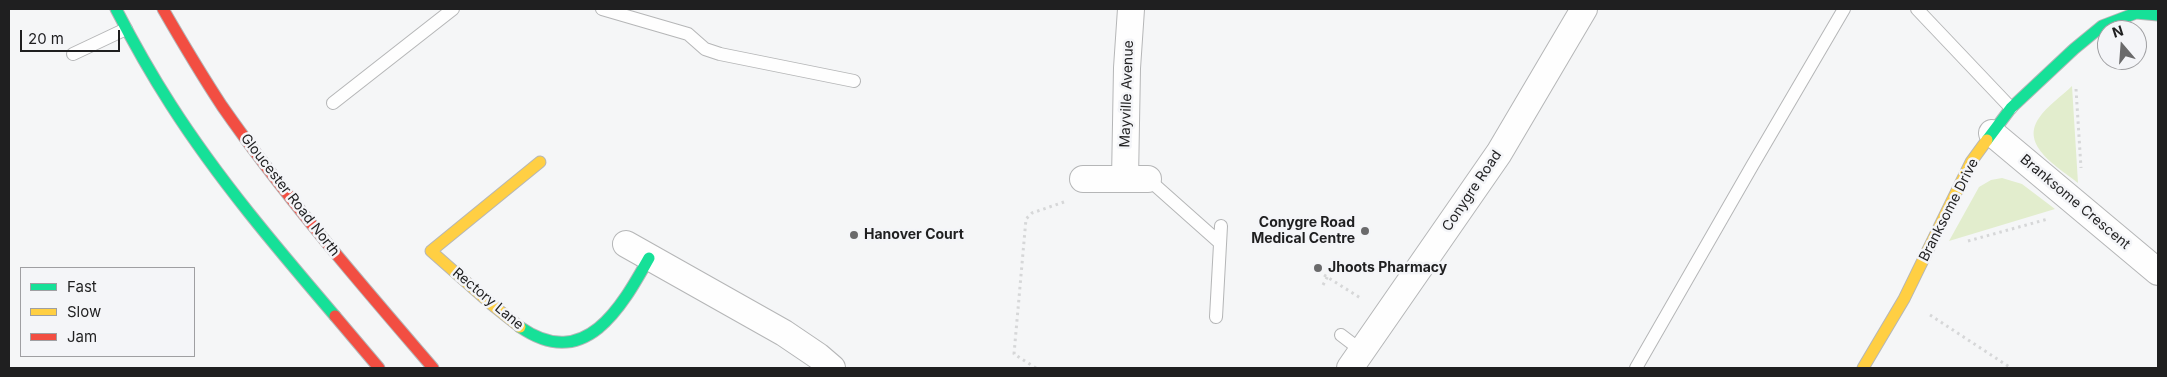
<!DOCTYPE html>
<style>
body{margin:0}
#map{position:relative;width:2167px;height:377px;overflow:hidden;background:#f5f6f7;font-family:Inter,sans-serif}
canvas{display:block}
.frame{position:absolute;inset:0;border:10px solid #1f1f20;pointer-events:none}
.legend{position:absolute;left:20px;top:267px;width:175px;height:90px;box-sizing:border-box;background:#f4f5f8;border:1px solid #9f9fa2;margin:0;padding:6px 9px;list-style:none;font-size:15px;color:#1f1f20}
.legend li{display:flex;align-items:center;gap:10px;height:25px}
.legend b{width:25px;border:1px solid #9f9fa2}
.north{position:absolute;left:2097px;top:20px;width:50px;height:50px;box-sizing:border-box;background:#f4f5f8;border:1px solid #9f9fa2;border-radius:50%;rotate:342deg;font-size:14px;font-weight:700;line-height:20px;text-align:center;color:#1f1f20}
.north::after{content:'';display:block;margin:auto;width:18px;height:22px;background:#6a6a6b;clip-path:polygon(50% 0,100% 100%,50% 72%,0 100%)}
.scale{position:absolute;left:20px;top:30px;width:100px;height:22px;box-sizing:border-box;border:2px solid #1f1f20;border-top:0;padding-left:6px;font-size:15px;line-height:18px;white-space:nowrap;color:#1f1f20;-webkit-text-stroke:4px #f4f5f8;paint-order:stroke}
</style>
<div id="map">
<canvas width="2167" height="377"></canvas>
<div class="frame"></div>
<ul class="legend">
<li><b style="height:6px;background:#16e098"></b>Fast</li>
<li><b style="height:6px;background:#ffcf43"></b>Slow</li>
<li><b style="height:6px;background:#f24e42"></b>Jam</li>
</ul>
<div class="north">N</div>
<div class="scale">20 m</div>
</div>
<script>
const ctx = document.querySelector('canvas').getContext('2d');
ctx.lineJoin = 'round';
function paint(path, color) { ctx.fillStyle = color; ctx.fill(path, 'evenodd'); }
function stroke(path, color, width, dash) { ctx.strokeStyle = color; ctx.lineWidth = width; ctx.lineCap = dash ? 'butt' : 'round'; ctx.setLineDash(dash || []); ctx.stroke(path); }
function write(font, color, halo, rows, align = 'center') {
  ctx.font = font + ' Inter,sans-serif'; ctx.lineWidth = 5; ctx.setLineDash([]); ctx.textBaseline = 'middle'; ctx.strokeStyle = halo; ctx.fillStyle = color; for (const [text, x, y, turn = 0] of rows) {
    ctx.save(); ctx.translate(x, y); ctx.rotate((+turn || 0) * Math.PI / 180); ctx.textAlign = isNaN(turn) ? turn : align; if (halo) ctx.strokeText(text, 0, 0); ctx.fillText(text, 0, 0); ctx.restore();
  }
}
paint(new Path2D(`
 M 2072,86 L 2078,183 C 2060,168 2019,146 2039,118 C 2047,106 2062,96 2072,86 Z
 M 2002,178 L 2022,184 L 2055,209 L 1949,241 L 1979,187 L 1991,180 Z`), '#e2edcd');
const lane = new Path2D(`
 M 602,9 L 688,34 L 705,49 L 720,54 L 854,81
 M 1917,9 L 2011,108
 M 73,54 L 126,29
 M 333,103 L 453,9
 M 1148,179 L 1220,243
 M 1216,317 L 1221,226
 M 1341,335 L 1362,351
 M 1636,368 L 1752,166 L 1844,9`);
const street = new Path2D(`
 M 1992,133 L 2158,272
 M 1083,179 L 1148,179
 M 1125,179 L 1127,68 L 1131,9
 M 626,244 L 784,333 L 818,356 L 832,368
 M 1350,368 L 1499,153 L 1584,9`);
const fast = new Path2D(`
 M 116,9 C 133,42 151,74 171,105 C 219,180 277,248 335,316
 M 1987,140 L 2011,108 L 2074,49 L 2102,26 L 2136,13 L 2158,15
 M 520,327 C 585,372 621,308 649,258`);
const slow = new Path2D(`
 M 520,327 L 491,304 L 431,251 L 540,162
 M 1863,368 L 1904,299 L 1971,162 L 1987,140`);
const jam = new Path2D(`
 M 163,9 C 182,42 201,74 222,106 C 286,198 360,283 433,368
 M 335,316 L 379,368`);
stroke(lane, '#b5b6b7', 14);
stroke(street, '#b5b6b7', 28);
stroke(fast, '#b5b6b7', 13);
stroke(slow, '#b5b6b7', 13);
stroke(jam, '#b5b6b7', 13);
stroke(new Path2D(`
 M 2076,89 L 2081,168
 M 1968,241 L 2048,219
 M 1324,275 L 1362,299
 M 1323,285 L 1329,274
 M 1930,315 L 2011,368
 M 1036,368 L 1014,354 L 1026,219 L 1032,213 L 1064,202`), '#d6d7d8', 3, [2.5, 4]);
stroke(lane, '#fefefe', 12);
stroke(street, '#fefefe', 26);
stroke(fast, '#16e098', 11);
stroke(slow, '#ffcf43', 11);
stroke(jam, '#f24e42', 11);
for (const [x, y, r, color] of [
 [1365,231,5,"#6a6a6b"],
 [854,235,5,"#6a6a6b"],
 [1318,268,5,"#6a6a6b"]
]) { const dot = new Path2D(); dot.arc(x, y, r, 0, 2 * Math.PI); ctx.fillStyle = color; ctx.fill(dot); stroke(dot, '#f4f5f8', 2); }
write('14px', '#1f1f20', '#f4f5f8', [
 ["Mayville Avenue",1127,94,-88],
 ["Conygre Road",1472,191,-56],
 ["Gloucester Road North",290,195,52],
 ["Branksome Crescent",2075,202,40],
 ["Branksome Drive",1949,210,-63],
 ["Rectory Lane",488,299,40]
]);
write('bold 14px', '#1f1f20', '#f4f5f8', [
 ["Conygre Road",1355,223,"right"],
 ["Medical Centre",1355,239,"right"],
 ["Hanover Court",864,235],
 ["Jhoots Pharmacy",1328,268]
], 'left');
</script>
